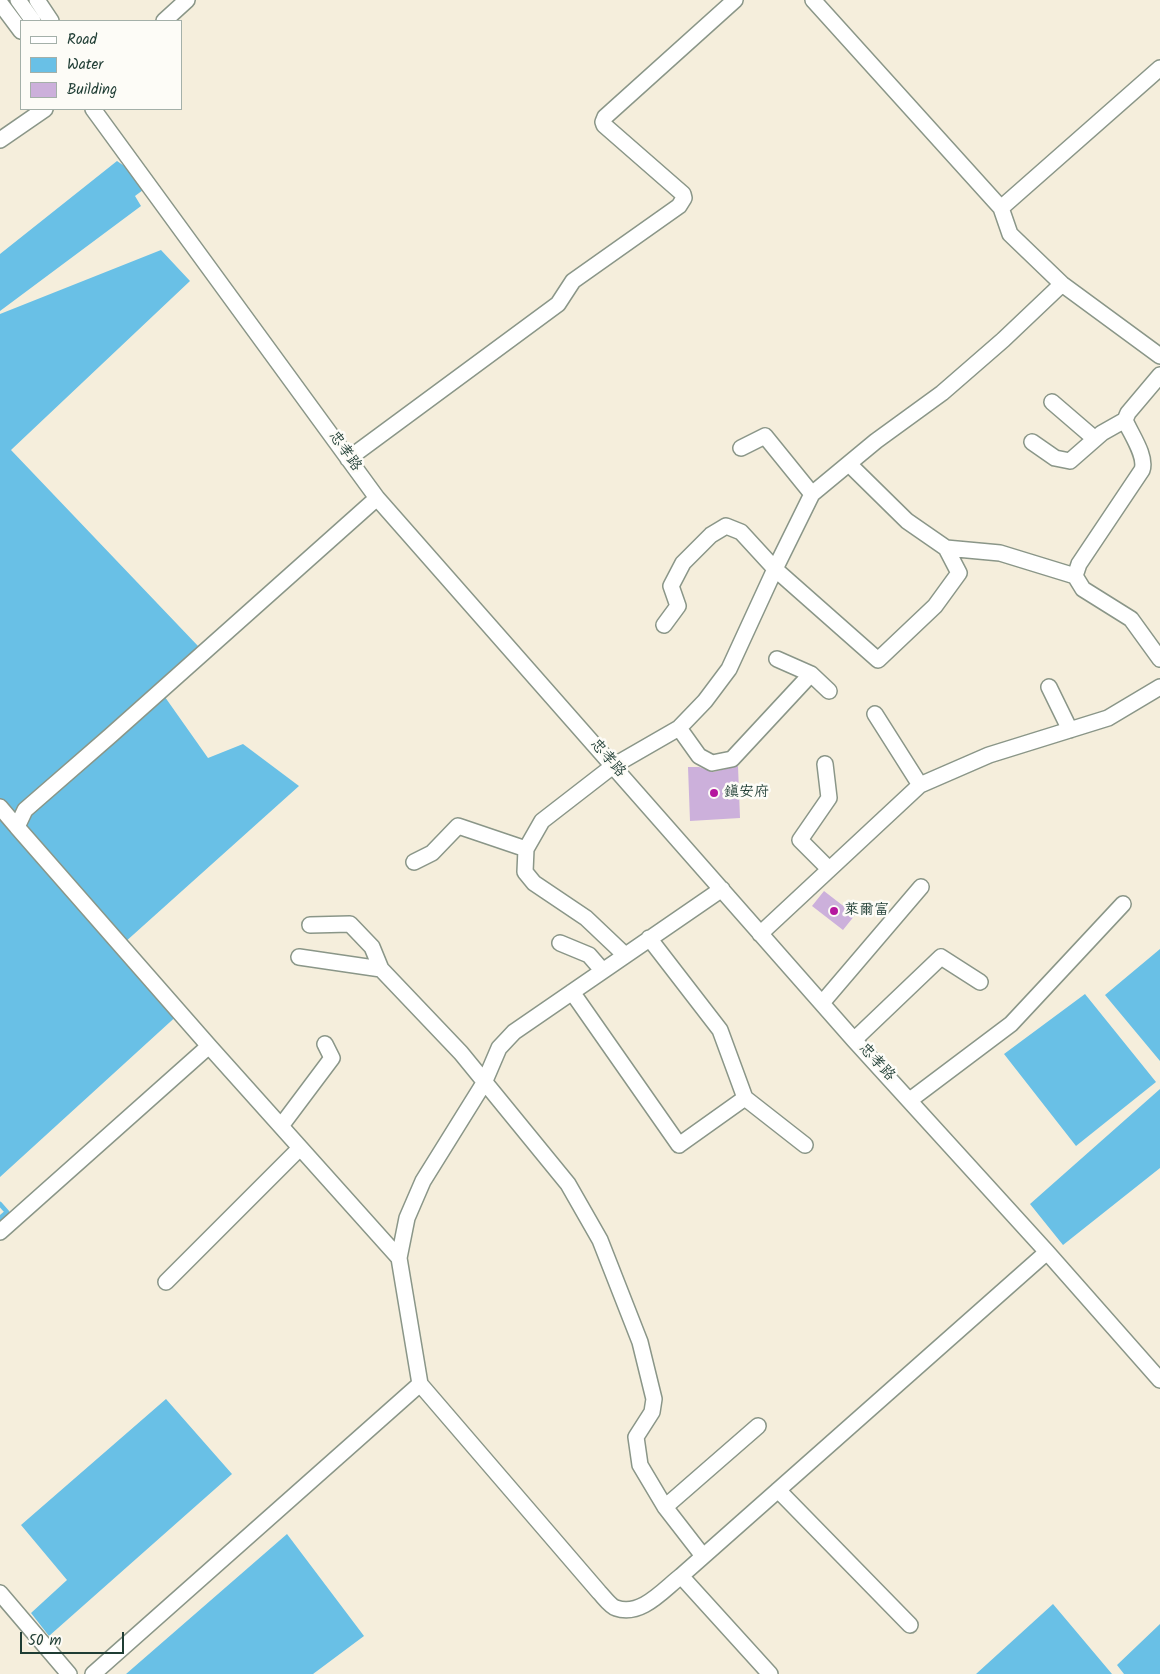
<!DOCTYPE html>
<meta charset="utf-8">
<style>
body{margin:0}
#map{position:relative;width:1160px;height:1674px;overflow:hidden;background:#f5eedc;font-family:Kalam,sans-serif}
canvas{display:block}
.legend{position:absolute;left:20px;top:20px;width:162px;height:90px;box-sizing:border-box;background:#fdfcf7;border:1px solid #a4b0a9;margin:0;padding:6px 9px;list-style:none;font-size:15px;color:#1f3d34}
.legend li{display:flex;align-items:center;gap:10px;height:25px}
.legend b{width:25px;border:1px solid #a4b0a9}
.scale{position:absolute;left:20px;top:1632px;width:104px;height:22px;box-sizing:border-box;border:2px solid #1f3d34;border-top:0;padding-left:6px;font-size:15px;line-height:18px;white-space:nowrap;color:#1f3d34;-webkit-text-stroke:4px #fdfcf7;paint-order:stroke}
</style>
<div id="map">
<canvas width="1160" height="1674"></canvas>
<ul class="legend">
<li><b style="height:6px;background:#fff"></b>Road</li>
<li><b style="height:14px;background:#69c0e6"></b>Water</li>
<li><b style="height:14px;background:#ccb0db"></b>Building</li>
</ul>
<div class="scale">50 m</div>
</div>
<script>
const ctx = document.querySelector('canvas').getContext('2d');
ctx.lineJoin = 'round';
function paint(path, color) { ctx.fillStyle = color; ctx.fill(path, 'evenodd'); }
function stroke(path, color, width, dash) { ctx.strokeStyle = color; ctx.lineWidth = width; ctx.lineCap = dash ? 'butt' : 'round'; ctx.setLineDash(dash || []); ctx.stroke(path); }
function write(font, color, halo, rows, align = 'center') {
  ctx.font = font + ' Kalam,"LXGW WenKai TC",sans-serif'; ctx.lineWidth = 5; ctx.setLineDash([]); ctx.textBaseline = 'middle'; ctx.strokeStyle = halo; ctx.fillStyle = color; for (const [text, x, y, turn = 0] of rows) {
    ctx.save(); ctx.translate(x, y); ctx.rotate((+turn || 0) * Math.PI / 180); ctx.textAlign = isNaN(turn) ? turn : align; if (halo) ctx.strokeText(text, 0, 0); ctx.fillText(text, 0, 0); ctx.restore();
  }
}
paint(new Path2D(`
 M 117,161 L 151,184 L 135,196 L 141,206 L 0,311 L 0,254 Z
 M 161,250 L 190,281 L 11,450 L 198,646 L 160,690 L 208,758 L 243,744 L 299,786 L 124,943 L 181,1012 L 0,1177 L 0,314 Z
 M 1160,949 L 1160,1061 L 1105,995 Z
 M 1085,994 L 1156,1082 L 1076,1146 L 1004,1054 Z
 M 1160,1089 L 1160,1168 L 1063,1245 L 1030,1204 Z
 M 166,1399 L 232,1474 L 49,1636 L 31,1613 L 67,1580 L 21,1525 Z
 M 287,1534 L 364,1636 L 313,1674 L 126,1674 Z
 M 1053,1604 L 1112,1674 L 976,1674 Z
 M 1160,1624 L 1160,1674 L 1124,1674 L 1117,1665 Z`), '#69c0e6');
stroke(new Path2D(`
 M 0,1204 L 7,1212 L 0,1218`), '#69c0e6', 4.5);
paint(new Path2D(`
 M 738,766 L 740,818 L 690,821 L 688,767 L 699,767 L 713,772 Z
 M 824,891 L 855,915 L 843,930 L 812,906 Z`), '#ccb0db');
const minor = new Path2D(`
 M 18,0 L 33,21
 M 37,0 L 51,21
 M 813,0 L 1001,208 L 1010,234 L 1062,284 L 1160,356
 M 0,3 L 21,31
 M 164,21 L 187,0
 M 93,109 L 377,498 L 854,1040 L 1047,1252 L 1160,1380
 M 0,140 L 45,109
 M 1001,208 L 1160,68
 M 1160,375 L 1128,413 L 1125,420 C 1130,433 1147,456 1142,470 L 1079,564 L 1075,576 L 1083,589 L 1131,619 L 1160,659
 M 1052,402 L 1095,439
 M 1032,442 L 1055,458 L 1070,461 L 1102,433 L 1125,420
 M 741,448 L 765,436 L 812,494
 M 348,459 L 558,304 L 573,281 L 679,206 L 684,198 L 683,194 L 604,125 L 603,122 L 605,117 L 735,0
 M 849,464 L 907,521 L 946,548 L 1000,553 L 1075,576
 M 377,498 L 110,736 L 25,810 L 17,827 L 209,1046 L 399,1258
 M 664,625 L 678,606 L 671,586 L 683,563 L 711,535 L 726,526 L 741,532 L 775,569 L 878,660 L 935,606 L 959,573 L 946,548
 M 777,659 L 811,674 L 829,691
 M 1049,687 L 1070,730
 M 875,714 L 920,785
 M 679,728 L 699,756 L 712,763 L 732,759 L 811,674
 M 825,764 L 829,798 L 800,840 L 829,869
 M 0,807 L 17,827
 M 414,862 L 432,853 L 458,826 L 526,849
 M 310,925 L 350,924 L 372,947 L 381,969 L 461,1053 L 568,1184 L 600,1240 L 640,1342 L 654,1399 L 652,1412 L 636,1437 L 640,1465 L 665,1507 L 703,1556
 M 760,934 L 920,785 L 989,755 L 1108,718 L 1160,687
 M 560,943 L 589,955 L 602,970
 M 625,955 L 586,918 L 534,883 L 525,872 L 526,849 L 542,821 L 613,766 L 679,728 L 705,701 L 729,669 L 775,569 L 812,494 L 876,441 L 942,393 L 1003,340 L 1062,284
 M 299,957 L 381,969
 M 572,992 L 679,1145 L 745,1098 L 720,1030 L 649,938
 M 822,1003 L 921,887
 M 854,1040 L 941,957 L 980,982
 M 745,1098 L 805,1145
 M 910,1100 L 1011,1024 L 1123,904
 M 281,1126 L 332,1058 L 325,1044
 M 0,1232 L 209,1046
 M 166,1282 L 300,1148
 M 420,1384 L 599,1592 C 604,1597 610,1606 616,1608 C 641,1617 663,1590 681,1576 L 1047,1252
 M 778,1490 L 910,1625
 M 665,1507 L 758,1426
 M 681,1576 L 770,1674
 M 0,1593 L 69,1674
 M 93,1674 L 420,1384 L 399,1258 L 407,1218 L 423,1181 L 484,1083 L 499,1048 L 514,1032 L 722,889`);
stroke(minor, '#8a9688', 18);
stroke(minor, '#fff', 15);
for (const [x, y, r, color] of [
 [714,793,5,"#b5179e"],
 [834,911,5,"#b5179e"]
]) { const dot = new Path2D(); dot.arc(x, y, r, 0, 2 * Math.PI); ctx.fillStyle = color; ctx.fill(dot); stroke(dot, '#fdfcf7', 2); }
write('15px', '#1f3d34', '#fdfcf7', [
 ["忠孝路",344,452,55],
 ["忠孝路",607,759,49],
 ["忠孝路",876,1063,47]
]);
write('15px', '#1f3d34', '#fdfcf7', [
 ["鎮安府",724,793],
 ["萊爾富",844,911]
], 'left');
</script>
